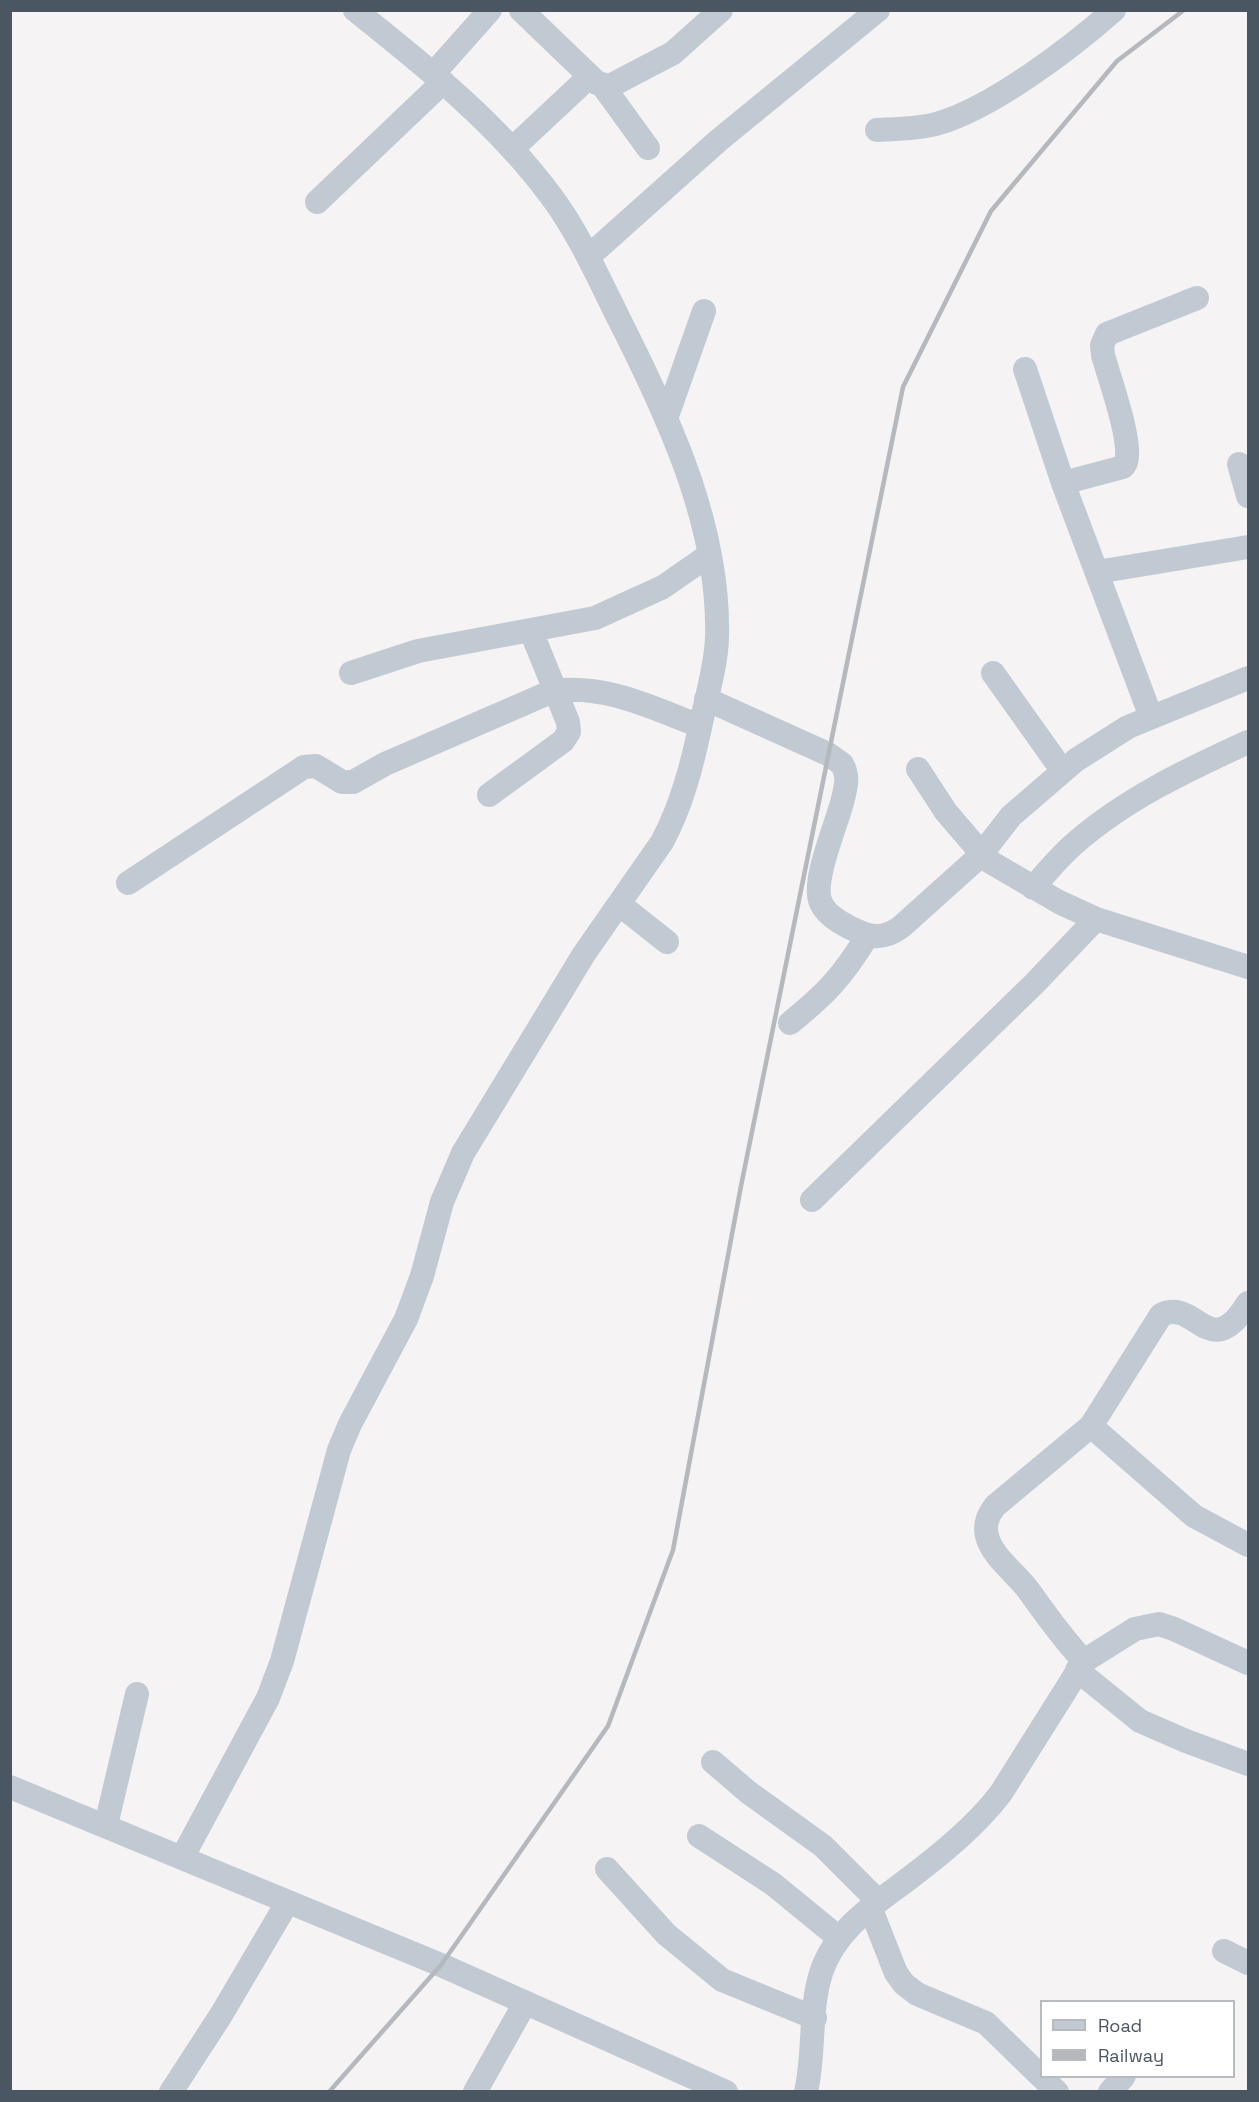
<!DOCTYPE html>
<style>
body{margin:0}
#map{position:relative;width:1259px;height:2102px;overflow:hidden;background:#f5f3f3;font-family:"Space Grotesk",sans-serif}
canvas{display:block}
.frame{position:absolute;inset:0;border:12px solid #4a5661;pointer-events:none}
.legend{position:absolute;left:1040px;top:2000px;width:195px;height:78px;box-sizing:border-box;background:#fff;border:2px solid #b7bbc0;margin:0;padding:8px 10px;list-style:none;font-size:18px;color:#4a5661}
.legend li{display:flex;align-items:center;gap:12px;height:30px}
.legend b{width:30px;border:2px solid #b7bbc0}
</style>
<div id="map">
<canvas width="1259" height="2102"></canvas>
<div class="frame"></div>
<ul class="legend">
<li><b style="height:8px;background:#c1cad2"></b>Road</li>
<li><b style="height:8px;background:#b5b8bd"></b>Railway</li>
</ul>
</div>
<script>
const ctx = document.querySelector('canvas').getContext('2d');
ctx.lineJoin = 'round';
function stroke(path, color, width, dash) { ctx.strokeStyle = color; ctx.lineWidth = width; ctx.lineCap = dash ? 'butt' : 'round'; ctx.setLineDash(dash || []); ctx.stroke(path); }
stroke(new Path2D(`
 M 521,10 L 597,83 L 610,86 L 673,53 L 721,10
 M 434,73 L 490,10
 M 603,86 L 648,148
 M 877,130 C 897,129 917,129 936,124 C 991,109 1071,48 1114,10
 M 512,149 L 590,76
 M 317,202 L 443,82
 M 588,257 L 719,140 L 878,10
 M 1025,369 L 1063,483 L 1151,717
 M 667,416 L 704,311
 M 1239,464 L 1248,496
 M 1063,483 L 1123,467 C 1138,455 1108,375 1103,355 L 1102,345 L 1107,334 L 1197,298
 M 1097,572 L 1248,547
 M 351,673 L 418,651 L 595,618 L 663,587 L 709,555
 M 993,673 L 1062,770
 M 706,699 L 828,754 L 842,764 C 849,776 846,786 843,799 C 837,824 811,882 821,903 C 827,917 849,928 862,933 C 876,939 889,936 901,927 L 980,856 L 1011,816 L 1076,760 L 1128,727 L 1248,678
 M 918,769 L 946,812 L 982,854
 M 489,795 L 563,741 L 569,732 L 568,722 L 531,631
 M 980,856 L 1059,902 L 1096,919 L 1248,967
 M 128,883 L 304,767 L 316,766 L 342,782 L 353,782 L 385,764 L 553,691 C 606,684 652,708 700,726
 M 1033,888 C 1046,873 1059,857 1074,844 C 1125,799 1187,770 1248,742
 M 619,904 L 667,942
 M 790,1023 C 827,993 842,977 868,935
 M 812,1200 L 1035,983 L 1096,919
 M 1091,1426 L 1161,1315 C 1196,1297 1209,1365 1248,1303
 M 1084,1661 C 1063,1639 1047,1616 1029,1591 C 1017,1574 992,1557 987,1536 C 984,1524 988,1515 995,1506 L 1091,1426 L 1194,1516 L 1248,1545
 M 1077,1670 L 1140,1721 L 1186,1741 L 1248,1764
 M 713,1762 L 748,1792 L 823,1846 L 878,1901
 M 10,1787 L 441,1965 L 726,2092
 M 106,1825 L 137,1694
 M 699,1836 L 773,1884 L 839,1938
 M 182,1858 L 268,1698 L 282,1661 L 339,1450 L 350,1424 L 406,1319 L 422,1276 L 442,1202 L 463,1153 L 584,954 L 662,842 C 682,805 692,765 701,723 C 707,696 716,666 717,638 C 720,530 672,425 625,331 C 602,286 581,236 551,196 C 497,123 425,66 355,10
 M 607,1869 L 666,1934 L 722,1980 L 815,2018
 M 870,1907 L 896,1973 L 904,1984 L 917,1994 L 986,2023 L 1057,2092
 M 1224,1951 L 1248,1963
 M 171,2092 L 221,2015 L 287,1903
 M 475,2092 L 525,2003
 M 806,2092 C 815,2053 809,2011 821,1973 C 835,1930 872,1906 907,1880 C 940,1855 976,1826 1001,1793 L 1084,1661 L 1135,1629 L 1159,1624 L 1174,1629 L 1248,1663
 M 1110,2092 L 1124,2076`), '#c1cad2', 24);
stroke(new Path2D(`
 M 329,2092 L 441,1965 L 608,1726 L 673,1550 L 741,1186 L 903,387 L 991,211 L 1117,61 L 1184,10`), '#b5b8bd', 4.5);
</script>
